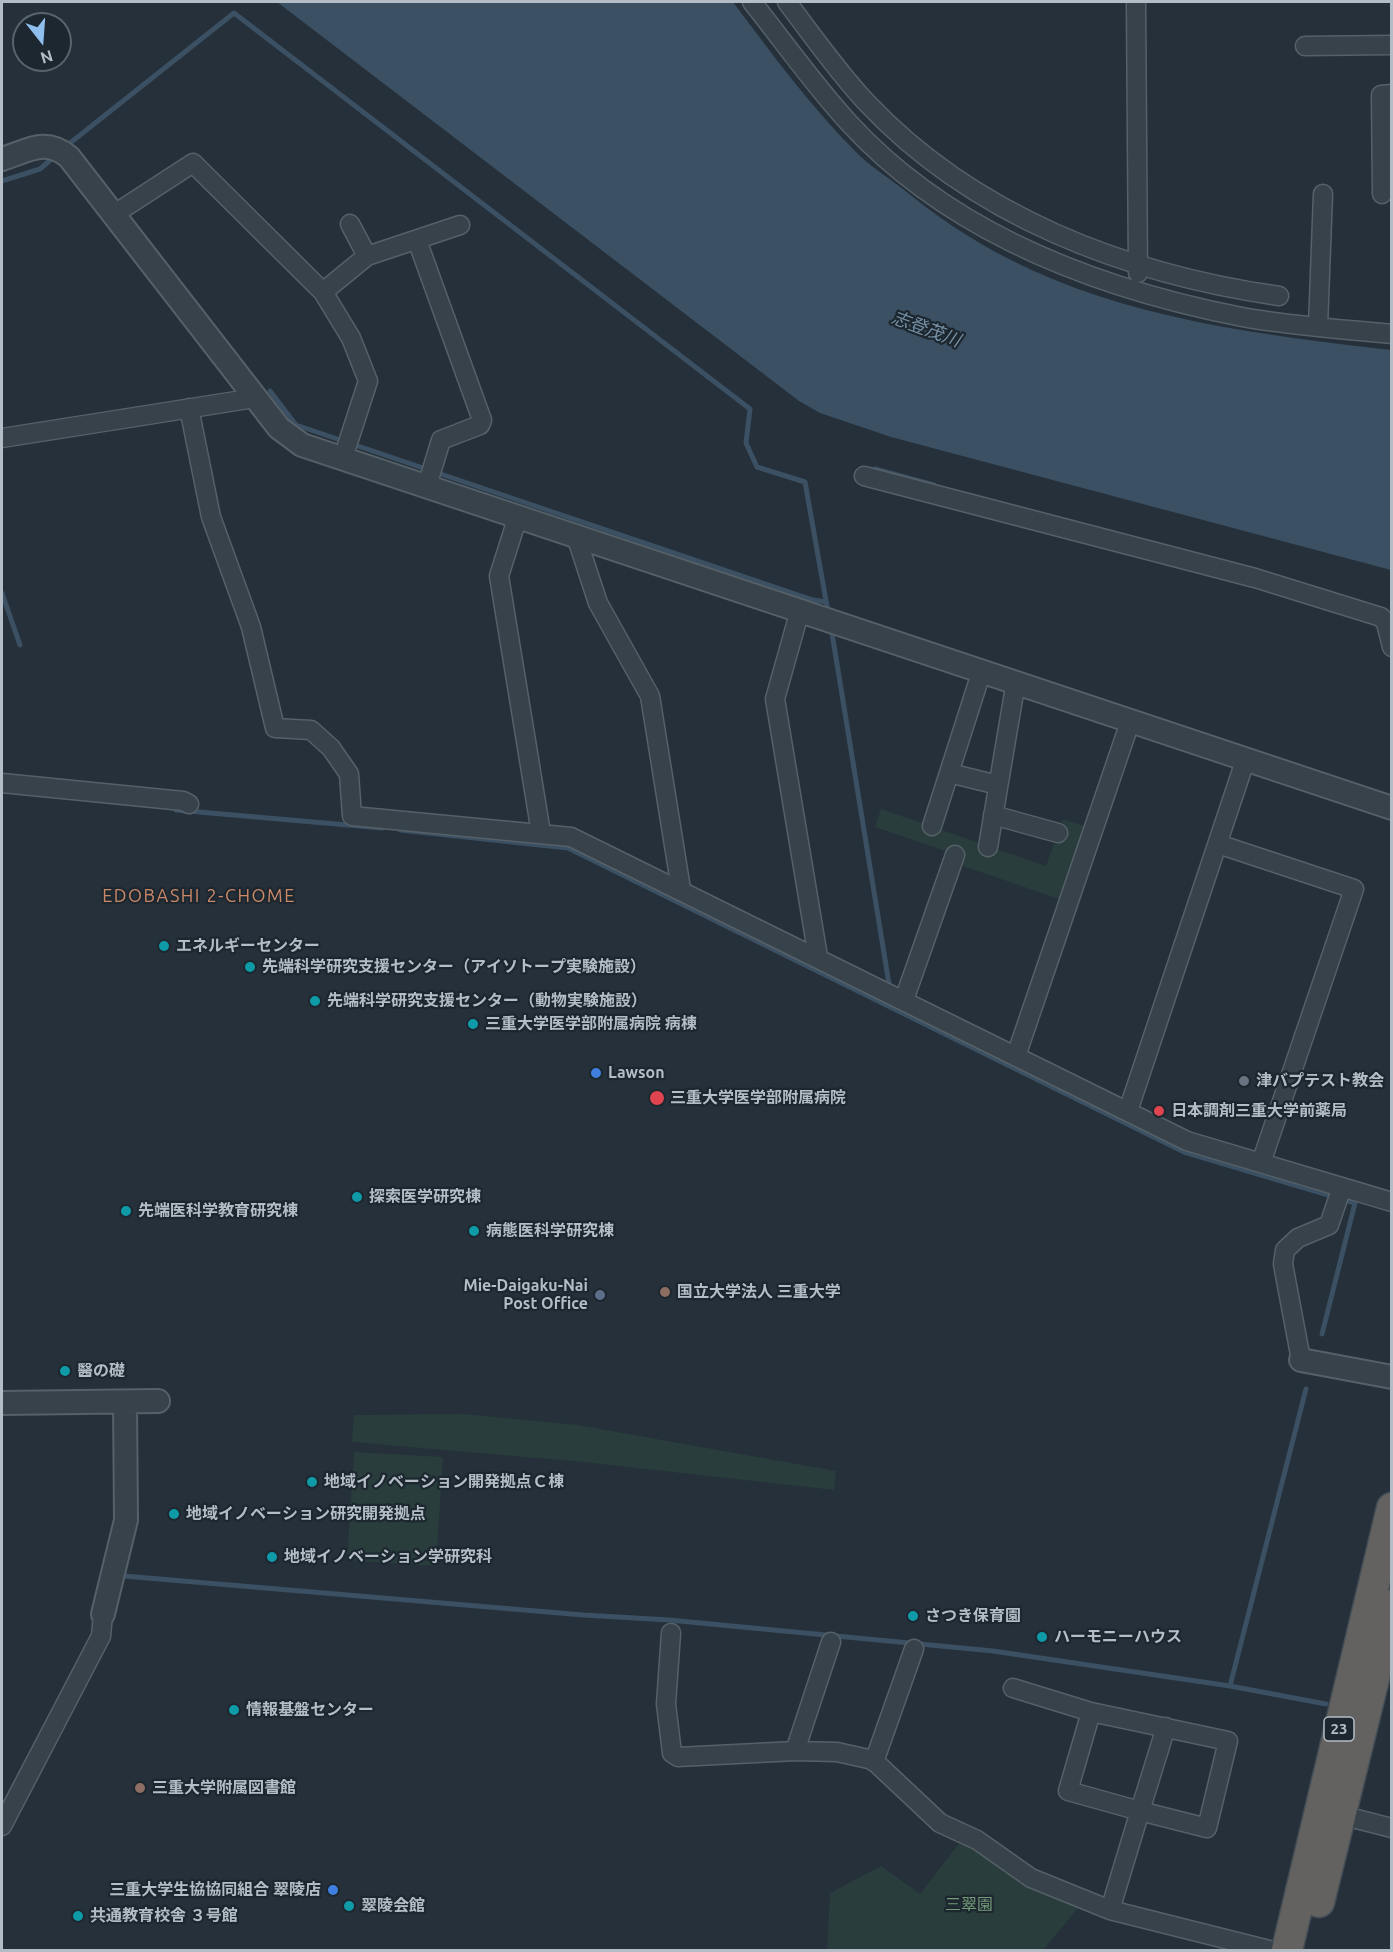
<!DOCTYPE html>
<meta charset="utf-8">
<style>
body{margin:0}
#map{position:relative;width:1393px;height:1952px;overflow:hidden;background:#25303a;font-family:Ubuntu,sans-serif}
canvas{display:block}
.frame{position:absolute;inset:0;border:3px solid #b4bdc6;pointer-events:none}
.north{position:absolute;left:12px;top:12px;width:60px;height:60px;box-sizing:border-box;background:#1d272f;border:2px solid #59636b;border-radius:50%;rotate:163deg;font-size:16px;font-weight:700;line-height:24px;text-align:center;color:#b4bdc6}
.north::after{content:'';display:block;margin:auto;width:21px;height:27px;background:#8fbfef;clip-path:polygon(50% 0,100% 100%,50% 72%,0 100%)}
</style>
<div id="map">
<canvas width="1393" height="1952"></canvas>
<div class="frame"></div>
<div class="north">N</div>
</div>
<script>
const ctx = document.querySelector('canvas').getContext('2d');
ctx.lineJoin = 'round';
function paint(path, color) { ctx.fillStyle = color; ctx.fill(path, 'evenodd'); }
function stroke(path, color, width, dash) { ctx.strokeStyle = color; ctx.lineWidth = width; ctx.lineCap = dash ? 'butt' : 'round'; ctx.setLineDash(dash || []); ctx.stroke(path); }
function write(font, color, halo, rows, align = 'center') {
  ctx.font = font + ' Ubuntu,"Noto Sans JP",sans-serif'; ctx.lineWidth = 4.5; ctx.setLineDash([]); ctx.textBaseline = 'middle'; ctx.strokeStyle = halo; ctx.fillStyle = color; for (const [text, x, y, turn = 0] of rows) {
    ctx.save(); ctx.translate(x, y); ctx.rotate((+turn || 0) * Math.PI / 180); ctx.textAlign = isNaN(turn) ? turn : align; if (halo) ctx.strokeText(text, 0, 0); ctx.fillText(text, 0, 0); ctx.restore();
  }
}
paint(new Path2D(`
 M 881,809 L 1046,866 L 1063,819 L 1087,827 L 1062,900 L 957,864 L 960,856 L 875,827 Z
 M 463,1414 L 578,1425 L 836,1471 L 834,1490 L 583,1462 L 352,1442 L 354,1415 Z
 M 354,1452 L 443,1457 L 436,1566 L 347,1560 Z
 M 960,1842 L 980,1853 L 1021,1884 L 1078,1908 L 1043,1950 L 827,1950 L 830,1893 L 881,1866 L 920,1894 Z`), '#283d3c');
paint(new Path2D(`
 M 277,2 L 733,2 C 773,55 812,109 860,156 C 873,168 889,178 903,189 C 936,216 971,240 1009,259 C 1126,319 1262,335 1391,350 L 1391,570 L 891,437 L 820,413 L 799,401 Z`), '#3b5062');
stroke(new Path2D(`
 M 65,147 L 234,13 L 750,409 L 746,443 L 757,467 L 805,482 L 828,612
 M 2,181 L 40,169 L 56,155
 M 270,391 L 296,425 L 813,600 L 826,602
 M 875,469 L 934,485
 M 2,593 L 20,645
 M 831,627 L 889,984
 M 173,805 L 176,810 L 382,828
 M 400,830 L 568,848 L 1184,1152 L 1355,1203 L 1322,1334
 M 124,1576 L 583,1615 L 669,1620 L 993,1651 L 1230,1686 L 1306,1389
 M 1230,1686 L 1326,1704`), '#3b5062', 5);
const minor = new Path2D(`
 M 752,2 C 784,42 814,85 849,123 C 950,233 1099,289 1242,317 C 1291,326 1342,329 1392,334
 M 787,2 C 812,35 837,71 866,102 C 973,216 1126,274 1279,296
 M 1136,2 L 1138,273
 M 1305,46 L 1392,45
 M 1382,194 L 1381,95 L 1392,94
 M 113,215 L 193,163 L 323,292 L 351,338 L 368,381 L 343,458
 M 350,224 L 367,256
 M 417,240 L 482,420 L 480,425 L 441,440 L 427,486
 M 323,292 L 367,256 L 460,225
 M 1318,326 L 1323,194
 M 189,408 L 211,517 L 251,627 L 275,728 L 311,730 L 331,748 L 349,774 L 352,816 L 571,837 L 1187,1141 L 1392,1202
 M 2,438 L 255,398
 M 864,476 L 1255,578 L 1381,617 L 1386,623 L 1392,647
 M 518,516 L 499,576 L 541,833
 M 576,536 L 598,603 L 650,696 L 681,889
 M 800,610 L 775,699 L 818,957
 M 949,773 L 998,785
 M 2,783 L 183,801 L 189,804
 M 993,815 L 1058,833
 M 932,826 L 982,670
 M 1218,844 L 1354,889 L 1261,1163
 M 988,847 L 1016,681
 M 904,1000 L 955,855
 M 1016,1056 L 1130,722
 M 1128,1111 L 1245,761
 M 1301,1360 L 1283,1264 L 1285,1250 L 1298,1238 L 1329,1225 L 1342,1187
 M 671,1633 L 666,1704 L 672,1753 L 678,1757 L 795,1751 L 837,1752 L 873,1760 L 940,1823 L 977,1840 L 1031,1878 L 1110,1910 L 1269,1950
 M 1013,1688 L 1091,1712 L 1228,1741 L 1207,1828 L 1140,1811 L 1110,1910
 M 1091,1712 L 1068,1791 L 1140,1811 L 1166,1727
 M 795,1751 L 831,1642
 M 874,1762 L 914,1649
 M 1341,1815 L 1392,1828
 M 2,1826 L 101,1636 L 103,1614`);
const tertiary = new Path2D(`
 M 2,159 C 28,151 45,137 69,157 L 279,428 L 302,445 L 1392,808
 M 1301,1360 L 1392,1377
 M 2,1403 L 158,1401
 M 103,1614 L 126,1520 L 125,1402`);
const trunk = new Path2D(`
 M 1319,1902 L 1392,1605
 M 1287,1950 L 1392,1508`);
stroke(minor, '#566068', 21);
stroke(tertiary, '#566068', 26);
stroke(trunk, '#434d55', 33);
stroke(minor, '#38424a', 18);
stroke(tertiary, '#38424a', 22);
stroke(trunk, '#636260', 30);
for (const [x, y, r, color] of [
 [164,946,6,"#0f9aa8"],
 [250,967,6,"#0f9aa8"],
 [315,1001,6,"#0f9aa8"],
 [473,1024,6,"#0f9aa8"],
 [596,1073,6,"#3f7fe0"],
 [1244,1081,6,"#6b7280"],
 [657,1098,8,"#e0444e"],
 [1159,1111,6,"#e0444e"],
 [357,1197,6,"#0f9aa8"],
 [126,1211,6,"#0f9aa8"],
 [474,1231,6,"#0f9aa8"],
 [665,1292,6,"#8d6e63"],
 [600,1295,6,"#5c6f8a"],
 [65,1371,6,"#0f9aa8"],
 [312,1482,6,"#0f9aa8"],
 [174,1514,6,"#0f9aa8"],
 [272,1557,6,"#0f9aa8"],
 [913,1616,6,"#0f9aa8"],
 [1042,1637,6,"#0f9aa8"],
 [234,1710,6,"#0f9aa8"],
 [140,1788,6,"#8d6e63"],
 [333,1890,6,"#3f7fe0"],
 [349,1906,6,"#0f9aa8"],
 [78,1916,6,"#0f9aa8"]
]) { const dot = new Path2D(); dot.arc(x, y, r, 0, 2 * Math.PI); ctx.fillStyle = color; ctx.fill(dot); stroke(dot, '#1d272f', 2); }
for (const [x, y, w] of [
 [1339,1729,30]
]) { const box = new Path2D(); box.roundRect(x - w / 2, y - 12, w, 24, 4.5); ctx.fillStyle = '#1d272f'; ctx.fill(box); stroke(box, '#b4bdc6', 1.5); }
write('bold 15px', '#b4bdc6', null, [
 ["23",1339,1729]
]);
write('bold 16px', '#b4bdc6', '#1d272f', [
 ["エネルギーセンター",176,946],
 ["先端科学研究支援センター（アイソトープ実験施設）",262,967],
 ["先端科学研究支援センター（動物実験施設）",327,1001],
 ["三重大学医学部附属病院 病棟",485,1024],
 ["Lawson",608,1073],
 ["津バプテスト教会",1256,1081],
 ["三重大学医学部附属病院",670,1098],
 ["日本調剤三重大学前薬局",1171,1111],
 ["探索医学研究棟",369,1197],
 ["先端医科学教育研究棟",138,1211],
 ["病態医科学研究棟",486,1231],
 ["Mie-Daigaku-Nai",588,1286,"right"],
 ["Post Office",588,1304,"right"],
 ["国立大学法人 三重大学",677,1292],
 ["醫の礎",77,1371],
 ["地域イノベーション開発拠点Ｃ棟",324,1482],
 ["地域イノベーション研究開発拠点",186,1514],
 ["地域イノベーション学研究科",284,1557],
 ["さつき保育園",925,1616],
 ["ハーモニーハウス",1054,1637],
 ["情報基盤センター",246,1710],
 ["三重大学附属図書館",152,1788],
 ["三重大学生協協同組合 翠陵店",321,1890,"right"],
 ["翠陵会館",361,1906],
 ["共通教育校舎 ３号館",90,1916]
], 'left');
write('16px', '#749a78', '#1d272f', [
 ["三翠園",969,1905]
]);
write('italic 18px', '#7691a7', '#1d272f', [
 ["志登茂川",926,329,20]
]);
ctx.letterSpacing = '1.5px';
write('18px', '#cb8969', '#1d272f', [
 ["EDOBASHI 2-CHOME",199,896]
]);
ctx.letterSpacing = '0px';
</script>
